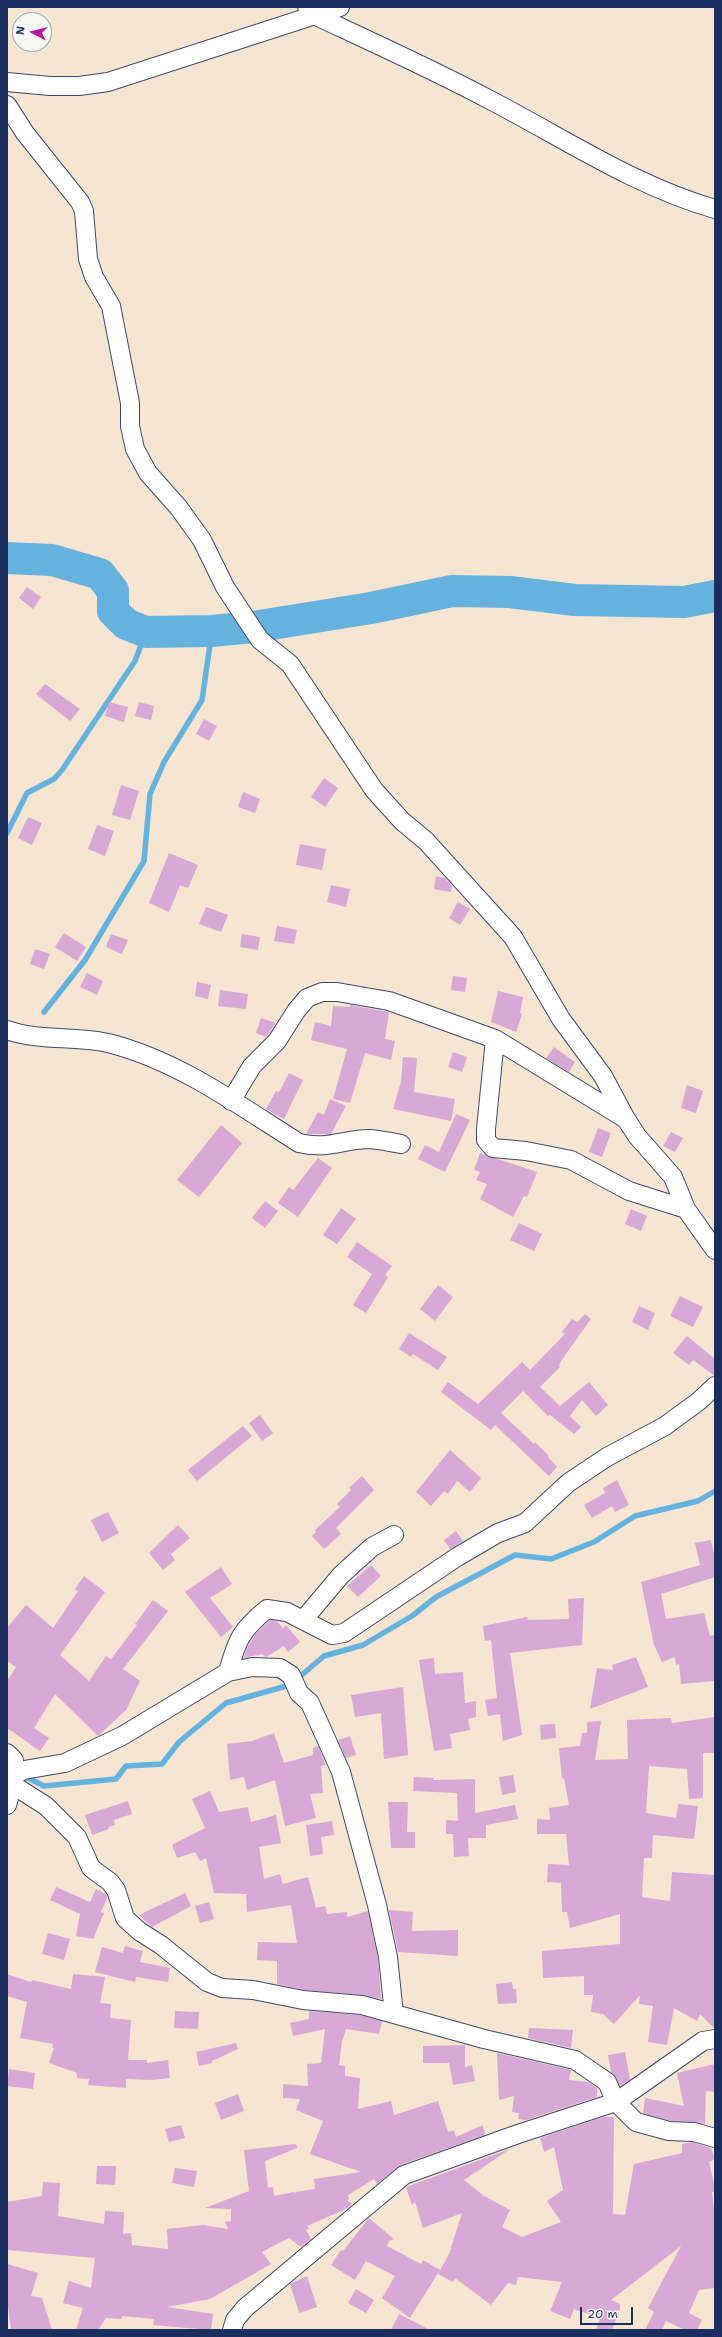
<!DOCTYPE html>
<style>
body{margin:0}
#map{position:relative;width:722px;height:2337px;overflow:hidden;background:#f5e5d1;font-family:"Shantell Sans",sans-serif}
canvas{display:block}
.frame{position:absolute;inset:0;border:8px solid #1b2f5e;pointer-events:none}
.north{position:absolute;left:12px;top:12px;width:40px;height:40px;box-sizing:border-box;background:#f6f6f2;border:1px solid #9ea6b7;border-radius:50%;rotate:277deg;font-size:11px;font-weight:700;line-height:16px;text-align:center;color:#1b2f5e}
.north::after{content:'';display:block;margin:auto;width:14px;height:18px;background:#b5179e;clip-path:polygon(50% 0,100% 100%,50% 72%,0 100%)}
.scale{position:absolute;left:580px;top:2307px;width:53px;height:18px;box-sizing:border-box;border:2px solid #1b2f5e;border-top:0;padding-left:5px;font-size:12px;line-height:14px;white-space:nowrap;color:#1b2f5e;-webkit-text-stroke:3px #f6f6f2;paint-order:stroke}
</style>
<div id="map">
<canvas width="722" height="2337"></canvas>
<div class="frame"></div>
<div class="north">N</div>
<div class="scale">20 m</div>
</div>
<script>
const ctx = document.querySelector('canvas').getContext('2d');
ctx.lineJoin = 'round';
function stroke(path, color, width, dash) { ctx.strokeStyle = color; ctx.lineWidth = width; ctx.lineCap = dash ? 'butt' : 'round'; ctx.setLineDash(dash || []); ctx.stroke(path); }
function paint(path, color) { ctx.fillStyle = color; ctx.fill(path, 'evenodd'); }
stroke(new Path2D(`
 M 7,833 L 27,793 L 54,779 L 62,770 L 135,661 L 146,632
 M 44,1012 L 85,960 L 144,861 L 150,794 L 164,762 L 202,700 L 212,631
 M 24,1776 L 44,1786 L 116,1779 L 126,1766 L 162,1764 L 179,1742 L 226,1703 L 290,1685 L 324,1656 L 363,1645 L 412,1616 L 436,1597 L 515,1555 L 551,1559 L 594,1542 L 635,1516 L 698,1501 L 715,1491`), '#65b2de', 5.5);
stroke(new Path2D(`
 M 7,558 L 52,560 L 100,574 L 113,591 L 113,611 L 126,624 L 146,632 L 212,631 L 253,627 L 371,608 L 452,591 L 510,592 L 575,600 L 684,602 L 715,596`), '#65b2de', 32);
paint(new Path2D(`
 M 27,587 L 41,597 L 33,609 L 19,598 Z
 M 45,684 L 80,709 L 70,721 L 36,694 Z
 M 109,702 L 128,707 L 124,722 L 105,716 Z
 M 139,702 L 154,706 L 151,720 L 135,716 Z
 M 204,719 L 217,726 L 209,741 L 196,734 Z
 M 324,778 L 338,788 L 325,807 L 311,797 Z
 M 121,785 L 139,791 L 130,820 L 112,815 Z
 M 243,792 L 260,799 L 255,813 L 238,807 Z
 M 28,817 L 42,823 L 32,845 L 18,838 Z
 M 97,825 L 114,831 L 105,856 L 88,849 Z
 M 300,844 L 326,849 L 322,870 L 296,865 Z
 M 169,853 L 198,865 L 188,888 L 180,885 L 169,912 L 149,903 Z
 M 436,876 L 445,878 L 452,886 L 451,892 L 434,889 Z
 M 331,885 L 350,889 L 346,907 L 327,902 Z
 M 458,902 L 470,909 L 460,925 L 449,918 Z
 M 206,907 L 228,915 L 221,932 L 199,924 Z
 M 277,926 L 297,930 L 294,944 L 274,941 Z
 M 64,933 L 86,947 L 77,961 L 55,947 Z
 M 111,934 L 128,940 L 122,954 L 106,947 Z
 M 242,934 L 260,937 L 258,950 L 240,947 Z
 M 35,949 L 50,954 L 44,969 L 30,964 Z
 M 87,973 L 103,981 L 97,995 L 80,987 Z
 M 453,976 L 467,978 L 465,992 L 451,990 Z
 M 197,982 L 211,985 L 208,999 L 195,996 Z
 M 220,990 L 248,994 L 246,1009 L 218,1006 Z
 M 498,991 L 523,997 L 520,1013 L 522,1014 L 516,1032 L 491,1022 Z
 M 350,1005 L 389,1012 L 385,1039 L 395,1041 L 391,1060 L 365,1053 L 350,1103 L 333,1099 L 347,1049 L 311,1040 L 315,1022 L 331,1026 L 333,1006 L 350,1007 Z
 M 261,1018 L 276,1023 L 266,1037 L 256,1033 Z
 M 554,1047 L 575,1062 L 569,1072 L 546,1058 Z
 M 453,1052 L 467,1057 L 462,1072 L 448,1067 Z
 M 403,1057 L 417,1058 L 414,1092 L 455,1099 L 451,1121 L 393,1109 L 401,1082 Z
 M 289,1073 L 303,1080 L 284,1119 L 266,1109 L 276,1091 L 279,1092 Z
 M 687,1085 L 703,1091 L 696,1113 L 681,1108 Z
 M 330,1099 L 346,1106 L 331,1134 L 306,1134 L 318,1112 L 324,1115 Z
 M 456,1114 L 470,1120 L 445,1172 L 418,1159 L 425,1145 L 439,1152 Z
 M 221,1125 L 242,1143 L 199,1197 L 177,1180 Z
 M 598,1128 L 611,1133 L 602,1157 L 589,1152 Z
 M 671,1132 L 683,1138 L 675,1152 L 663,1146 Z
 M 480,1153 L 537,1172 L 527,1197 L 524,1196 L 513,1217 L 480,1199 L 487,1184 L 476,1180 L 480,1172 L 474,1170 Z
 M 318,1158 L 332,1168 L 298,1217 L 278,1203 L 289,1187 L 293,1190 Z
 M 265,1201 L 278,1211 L 265,1228 L 252,1218 Z
 M 341,1208 L 356,1219 L 337,1244 L 323,1235 Z
 M 631,1209 L 647,1216 L 641,1231 L 625,1224 Z
 M 519,1223 L 542,1234 L 534,1251 L 510,1240 Z
 M 357,1242 L 392,1266 L 385,1275 L 388,1277 L 366,1313 L 353,1305 L 372,1274 L 347,1257 Z
 M 438,1285 L 453,1297 L 435,1321 L 420,1309 Z
 M 680,1296 L 703,1307 L 693,1327 L 670,1316 Z
 M 639,1306 L 655,1313 L 648,1330 L 632,1322 Z
 M 585,1314 L 591,1319 L 563,1358 L 559,1365 L 560,1367 L 540,1387 L 560,1406 L 589,1382 L 608,1405 L 596,1416 L 582,1400 L 570,1416 L 581,1427 L 574,1434 L 550,1415 L 548,1416 L 523,1391 L 501,1413 L 534,1444 L 535,1442 L 549,1456 L 548,1457 L 557,1467 L 549,1476 L 495,1425 L 491,1430 L 441,1392 L 448,1382 L 478,1404 L 522,1362 L 530,1370 L 565,1334 L 562,1332 L 572,1319 L 577,1322 Z
 M 409,1333 L 447,1357 L 438,1370 L 413,1354 L 411,1357 L 399,1349 Z
 M 687,1336 L 715,1359 L 715,1376 L 693,1360 L 689,1365 L 673,1353 Z
 M 260,1415 L 273,1433 L 262,1441 L 249,1423 Z
 M 243,1426 L 252,1436 L 197,1481 L 188,1470 Z
 M 450,1450 L 481,1478 L 470,1492 L 457,1481 L 448,1494 L 444,1491 L 431,1506 L 416,1492 Z
 M 362,1476 L 374,1490 L 336,1528 L 341,1534 L 324,1549 L 312,1536 L 316,1532 L 315,1530 L 340,1507 L 337,1504 L 351,1490 L 349,1488 Z
 M 617,1480 L 629,1505 L 615,1512 L 612,1506 L 592,1518 L 584,1505 L 605,1493 L 603,1488 Z
 M 108,1512 L 119,1533 L 102,1542 L 91,1520 Z
 M 178,1525 L 190,1538 L 171,1554 L 175,1560 L 163,1570 L 149,1553 Z
 M 456,1531 L 463,1541 L 450,1549 L 444,1540 Z
 M 711,1540 L 715,1558 L 715,1577 L 661,1594 L 666,1619 L 704,1613 L 710,1636 L 715,1635 L 715,1681 L 681,1684 L 679,1664 L 676,1665 L 675,1657 L 662,1662 L 654,1645 L 641,1582 L 700,1565 L 695,1543 Z
 M 371,1565 L 381,1576 L 358,1597 L 347,1586 Z
 M 221,1567 L 232,1584 L 210,1598 L 233,1627 L 221,1637 L 185,1592 Z
 M 84,1576 L 105,1592 L 60,1655 L 89,1681 L 106,1656 L 111,1659 L 137,1625 L 135,1624 L 153,1600 L 168,1611 L 123,1669 L 140,1681 L 126,1710 L 98,1736 L 55,1694 L 34,1728 L 49,1738 L 40,1751 L 7,1728 L 7,1681 L 16,1667 L 7,1661 L 7,1628 L 26,1605 L 53,1628 L 78,1591 L 75,1589 Z
 M 584,1598 L 582,1645 L 510,1653 L 522,1735 L 503,1741 L 500,1714 L 488,1716 L 485,1700 L 497,1698 L 491,1640 L 485,1641 L 483,1626 L 527,1617 L 528,1620 L 569,1619 L 568,1599 Z
 M 270,1620 L 277,1621 L 283,1628 L 286,1625 L 300,1642 L 288,1652 L 284,1646 L 266,1657 L 262,1654 L 244,1658 L 247,1648 L 254,1636 Z
 M 636,1657 L 648,1687 L 590,1709 L 597,1668 L 613,1670 L 612,1665 Z
 M 434,1658 L 435,1674 L 463,1672 L 465,1703 L 476,1701 L 476,1717 L 468,1719 L 470,1730 L 450,1734 L 452,1748 L 434,1751 L 419,1660 Z
 M 403,1687 L 408,1755 L 384,1759 L 381,1713 L 355,1717 L 351,1695 Z
 M 715,1717 L 715,1753 L 703,1753 L 703,1798 L 689,1799 L 687,1769 L 649,1766 L 646,1813 L 676,1818 L 678,1804 L 698,1806 L 694,1839 L 653,1835 L 652,1858 L 644,1858 L 642,1897 L 670,1901 L 672,1872 L 715,1875 L 715,2029 L 700,2014 L 697,2021 L 674,2008 L 667,2045 L 648,2042 L 653,2006 L 639,2004 L 640,1995 L 614,2024 L 603,2014 L 591,2012 L 593,1995 L 584,1995 L 584,1976 L 543,1978 L 542,1951 L 620,1944 L 620,1914 L 570,1928 L 567,1912 L 562,1912 L 561,1883 L 547,1882 L 548,1864 L 569,1865 L 566,1834 L 537,1834 L 537,1819 L 550,1820 L 549,1808 L 569,1805 L 564,1778 L 562,1779 L 559,1748 L 580,1746 L 582,1733 L 587,1733 L 587,1722 L 601,1721 L 595,1760 L 628,1759 L 627,1720 L 671,1718 L 672,1723 Z
 M 555,1724 L 556,1738 L 541,1740 L 540,1725 Z
 M 274,1733 L 284,1763 L 313,1755 L 313,1748 L 318,1746 L 326,1765 L 321,1766 L 323,1793 L 310,1794 L 316,1818 L 285,1826 L 275,1780 L 247,1790 L 244,1777 L 230,1780 L 227,1744 L 252,1741 Z
 M 350,1736 L 356,1755 L 346,1758 L 338,1740 Z
 M 513,1775 L 516,1792 L 502,1795 L 499,1777 Z
 M 414,1777 L 434,1778 L 433,1780 L 475,1779 L 475,1813 L 515,1805 L 518,1819 L 486,1825 L 486,1838 L 468,1838 L 469,1856 L 454,1857 L 453,1834 L 446,1834 L 446,1820 L 458,1821 L 457,1793 L 413,1791 Z
 M 210,1791 L 219,1812 L 248,1807 L 251,1822 L 276,1815 L 281,1843 L 259,1847 L 264,1879 L 280,1874 L 283,1884 L 308,1877 L 316,1908 L 325,1906 L 327,1914 L 347,1912 L 347,1917 L 368,1911 L 378,1959 L 381,1999 L 363,1995 L 304,1990 L 277,1984 L 277,1961 L 257,1960 L 258,1942 L 297,1943 L 291,1905 L 247,1912 L 246,1894 L 214,1893 L 206,1858 L 200,1861 L 195,1852 L 177,1858 L 172,1845 L 205,1828 L 192,1799 Z
 M 128,1801 L 132,1814 L 114,1820 L 115,1825 L 108,1827 L 109,1829 L 92,1835 L 85,1815 Z
 M 388,1802 L 408,1802 L 407,1832 L 415,1832 L 415,1848 L 391,1848 Z
 M 332,1821 L 334,1835 L 321,1837 L 323,1854 L 310,1856 L 306,1825 Z
 M 56,1887 L 90,1902 L 96,1889 L 107,1895 L 107,1898 L 101,1912 L 104,1913 L 93,1939 L 76,1936 L 80,1914 L 50,1900 Z
 M 185,1893 L 191,1906 L 152,1927 L 139,1915 Z
 M 209,1902 L 214,1919 L 200,1923 L 195,1906 Z
 M 389,1910 L 413,1912 L 412,1931 L 458,1930 L 458,1956 L 398,1952 Z
 M 48,1933 L 70,1939 L 64,1960 L 42,1954 Z
 M 125,1946 L 143,1951 L 140,1962 L 170,1968 L 168,1982 L 136,1977 L 135,1982 L 95,1972 L 102,1947 L 123,1953 Z
 M 7,1974 L 31,1982 L 32,1980 L 71,1989 L 73,1974 L 105,1977 L 100,2003 L 111,2004 L 110,2018 L 131,2020 L 128,2060 L 147,2060 L 147,2063 L 168,2060 L 170,2078 L 151,2080 L 126,2079 L 126,2088 L 88,2085 L 89,2079 L 77,2078 L 77,2073 L 49,2063 L 54,2048 L 52,2048 L 53,2044 L 20,2038 L 27,2002 L 7,1996 Z
 M 512,1982 L 513,1989 L 516,1989 L 517,2003 L 498,2004 L 496,1984 Z
 M 175,2011 L 199,2012 L 198,2029 L 174,2028 Z
 M 309,2011 L 360,2015 L 382,2021 L 379,2034 L 346,2029 L 342,2042 L 339,2065 L 345,2066 L 345,2076 L 360,2078 L 358,2109 L 391,2101 L 394,2115 L 438,2101 L 448,2132 L 454,2130 L 456,2137 L 483,2125 L 485,2135 L 400,2165 L 377,2184 L 374,2179 L 348,2195 L 349,2199 L 347,2200 L 352,2204 L 348,2208 L 307,2226 L 309,2229 L 306,2230 L 311,2239 L 303,2246 L 301,2247 L 289,2238 L 262,2252 L 271,2264 L 210,2299 L 167,2307 L 213,2314 L 211,2330 L 153,2325 L 154,2319 L 122,2316 L 122,2319 L 106,2318 L 98,2330 L 76,2330 L 83,2308 L 63,2303 L 69,2281 L 91,2288 L 95,2258 L 7,2250 L 7,2202 L 42,2196 L 43,2182 L 60,2183 L 58,2216 L 104,2224 L 105,2211 L 124,2212 L 123,2234 L 131,2233 L 132,2245 L 168,2249 L 167,2229 L 203,2225 L 228,2229 L 225,2222 L 231,2221 L 231,2209 L 205,2208 L 249,2191 L 244,2150 L 296,2144 L 297,2148 L 265,2161 L 268,2188 L 273,2187 L 274,2196 L 294,2192 L 295,2194 L 296,2192 L 315,2189 L 314,2179 L 361,2172 L 310,2154 L 323,2121 L 296,2110 L 300,2099 L 283,2098 L 283,2084 L 308,2086 L 307,2064 L 321,2063 L 325,2029 L 293,2036 L 290,2023 L 309,2019 Z
 M 529,2028 L 573,2030 L 571,2048 L 528,2038 Z
 M 236,2043 L 238,2049 L 212,2061 L 212,2063 L 199,2066 L 196,2052 Z
 M 465,2045 L 465,2067 L 472,2065 L 475,2081 L 453,2085 L 449,2063 L 423,2063 L 423,2046 Z
 M 625,2052 L 630,2080 L 620,2086 L 611,2072 L 608,2055 Z
 M 497,2053 L 571,2070 L 569,2080 L 588,2082 L 597,2088 L 597,2097 L 526,2120 L 518,2119 L 519,2113 L 512,2112 L 514,2096 L 499,2100 Z
 M 715,2064 L 715,2092 L 706,2091 L 705,2124 L 671,2121 L 643,2113 L 645,2098 L 684,2106 L 677,2073 Z
 M 9,2069 L 35,2073 L 33,2089 L 7,2086 Z
 M 238,2094 L 244,2111 L 221,2120 L 215,2103 Z
 M 603,2117 L 614,2117 L 613,2214 L 625,2215 L 634,2164 L 682,2153 L 682,2144 L 692,2142 L 711,2148 L 715,2159 L 709,2162 L 715,2188 L 715,2192 L 712,2192 L 715,2216 L 715,2288 L 699,2290 L 689,2313 L 702,2320 L 697,2330 L 685,2330 L 666,2321 L 662,2330 L 645,2330 L 654,2312 L 648,2308 L 681,2246 L 611,2300 L 620,2304 L 620,2309 L 612,2330 L 596,2330 L 600,2318 L 574,2309 L 570,2319 L 550,2311 L 562,2282 L 518,2277 L 516,2285 L 508,2283 L 491,2305 L 455,2278 L 453,2282 L 438,2274 L 449,2254 L 462,2213 L 423,2228 L 415,2202 L 412,2205 L 406,2187 L 510,2149 L 464,2180 L 484,2196 L 510,2210 L 502,2227 L 522,2237 L 561,2222 L 547,2201 L 563,2190 L 554,2147 L 544,2152 L 540,2138 Z
 M 181,2125 L 185,2138 L 169,2142 L 165,2129 Z
 M 97,2166 L 116,2166 L 115,2185 L 96,2184 Z
 M 175,2168 L 197,2171 L 194,2187 L 172,2183 Z
 M 369,2218 L 394,2239 L 389,2241 L 387,2246 L 421,2264 L 423,2260 L 440,2270 L 410,2318 L 382,2298 L 395,2276 L 366,2261 L 355,2280 L 331,2265 L 341,2250 L 343,2251 Z
 M 7,2264 L 38,2273 L 31,2296 L 42,2298 L 52,2330 L 11,2330 L 7,2298 Z
 M 307,2276 L 317,2307 L 299,2313 L 290,2284 Z
 M 356,2289 L 374,2300 L 366,2313 L 348,2303 Z
 M 399,2314 L 430,2330 L 391,2330 Z`), '#d8a9d6');
const street = new Path2D(`
 M 307,7 L 314,15 C 374,43 434,70 492,101 C 565,139 635,186 715,209
 M 7,82 L 50,86 L 79,86 L 108,82 L 340,7
 M 7,105 L 25,133 L 80,202 L 84,211 L 88,259 L 94,277 L 111,306 L 130,403 L 130,426 L 135,449 L 148,473 L 179,508 L 202,540 L 225,587 L 260,640 L 290,664 L 374,790 L 402,821 L 426,841 L 513,937 L 561,1019 L 603,1076 L 626,1119 L 637,1136 L 673,1177 L 686,1209 L 715,1250
 M 7,1030 C 41,1042 77,1035 112,1044 C 180,1062 240,1106 299,1143 C 328,1150 343,1139 370,1139 C 380,1140 391,1142 401,1144
 M 495,1039 L 486,1129 L 486,1140 L 493,1148 L 526,1151 L 571,1160 L 629,1191 L 686,1209
 M 231,1101 L 252,1066 L 277,1041 L 296,1011 L 307,998 L 322,992 L 337,992 L 389,1001 L 495,1039 L 626,1119
 M 304,1619 L 341,1575 L 372,1547 L 394,1535
 M 228,1672 C 237,1640 241,1630 267,1609 L 287,1612 L 332,1635 L 344,1633 L 457,1557 L 498,1533 L 525,1523 L 568,1483 L 607,1457 L 665,1426 L 699,1401 L 715,1386
 M 7,1753 L 14,1760 L 13,1785 L 7,1805
 M 7,1775 L 15,1775 L 24,1770 L 65,1763 L 122,1736 L 228,1672 L 252,1667 L 280,1668 L 291,1675 L 299,1693 L 310,1703 L 341,1772 L 377,1905 L 388,1957 L 394,2014
 M 13,1785 L 46,1806 L 77,1837 L 91,1868 L 110,1882 L 116,1890 L 125,1918 L 139,1931 L 161,1945 L 207,1982 L 222,1988 L 253,1990 L 303,2000 L 362,2005 L 484,2039 L 575,2060 L 607,2082 L 616,2102 L 636,2122 L 669,2131 L 694,2132 L 715,2138
 M 232,2330 L 235,2320 L 245,2308 L 404,2175 L 518,2134 L 616,2102 L 703,2041 L 715,2039`);
stroke(street, '#3c4a6f', 20);
stroke(street, '#fff', 18);
</script>
